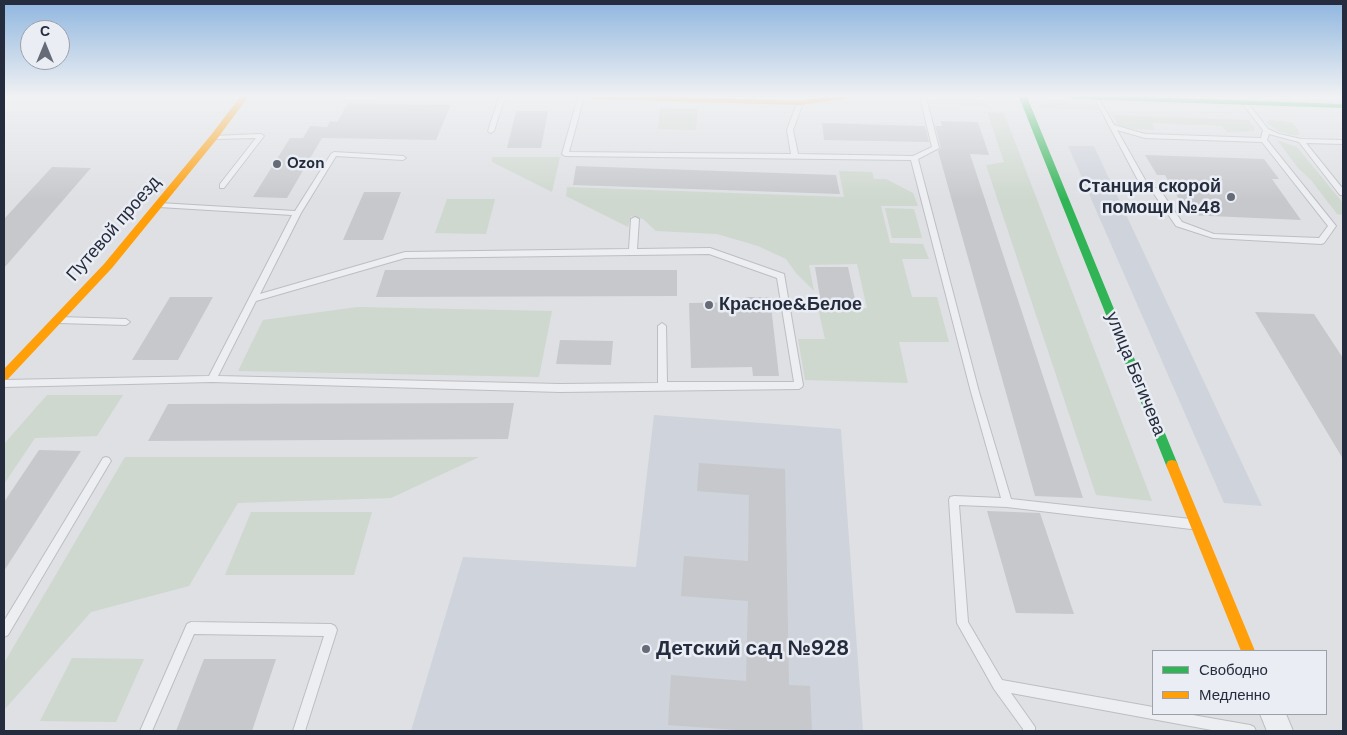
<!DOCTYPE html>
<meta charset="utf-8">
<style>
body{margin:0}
#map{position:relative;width:1347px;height:735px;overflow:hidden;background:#dee0e4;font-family:"DM Sans",sans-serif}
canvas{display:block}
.frame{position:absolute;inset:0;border:5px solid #252c3d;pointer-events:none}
.legend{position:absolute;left:1152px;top:650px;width:175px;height:65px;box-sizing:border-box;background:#eaeef4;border:1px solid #9ba0ab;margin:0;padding:6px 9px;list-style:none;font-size:15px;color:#252c3d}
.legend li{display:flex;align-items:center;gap:10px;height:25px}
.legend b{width:25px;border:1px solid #9ba0ab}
.north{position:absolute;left:20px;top:20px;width:50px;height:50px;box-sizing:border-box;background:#eaeef4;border:1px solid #9ba0ab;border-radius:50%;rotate:0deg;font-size:14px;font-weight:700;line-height:20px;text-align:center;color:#252c3d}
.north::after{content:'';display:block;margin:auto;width:18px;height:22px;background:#666b77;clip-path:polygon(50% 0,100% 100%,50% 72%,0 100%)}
</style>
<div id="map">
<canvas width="1347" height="735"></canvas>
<div class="frame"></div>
<ul class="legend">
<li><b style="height:6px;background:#30b455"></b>Свободно</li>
<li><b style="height:6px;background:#ff9f0a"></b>Медленно</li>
</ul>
<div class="north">С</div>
</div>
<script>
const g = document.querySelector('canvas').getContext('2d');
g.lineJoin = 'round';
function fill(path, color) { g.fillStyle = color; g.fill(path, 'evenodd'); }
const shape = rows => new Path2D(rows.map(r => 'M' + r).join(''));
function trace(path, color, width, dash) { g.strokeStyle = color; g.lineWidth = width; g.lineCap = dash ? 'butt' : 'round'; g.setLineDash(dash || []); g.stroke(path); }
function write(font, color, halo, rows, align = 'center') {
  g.font = font + ' "DM Sans",sans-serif'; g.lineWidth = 5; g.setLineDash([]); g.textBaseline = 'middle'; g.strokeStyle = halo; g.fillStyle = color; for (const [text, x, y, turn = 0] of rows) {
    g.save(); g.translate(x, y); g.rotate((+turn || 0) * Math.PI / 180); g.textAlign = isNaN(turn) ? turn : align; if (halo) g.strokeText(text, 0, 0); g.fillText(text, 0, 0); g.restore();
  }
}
const built = shape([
 [1068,146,1094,146,1262,506,1224,503],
 [654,415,841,429,863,731,411,731,463,557,636,567]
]);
const green = shape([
 [941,97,977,99,984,101,988,106,934,104,934,99],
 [1052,102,1095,104,1098,110,1039,108,1040,104],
 [660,108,698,109,696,130,658,129],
 [987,112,1004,113,1152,501,1096,495,986,165,1004,162],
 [1113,115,1248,120,1254,127,1254,131,1227,132,1222,126,1152,123,1155,130,1133,129,1118,125],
 [1269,120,1291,122,1298,129,1299,135,1290,135,1278,131,1266,122],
 [1277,140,1297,147,1343,203,1343,215,1337,214,1311,180,1298,168],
 [492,157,560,157,552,192,492,162],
 [839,171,872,172,874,179,886,179,913,193,918,206,881,206,890,243,923,244,929,259,902,259,912,297,937,297,949,342,899,342,908,383,805,380,798,339,825,339,818,308,867,308,857,264,809,265,814,291,796,273,786,259,758,246,717,234,656,231,643,219,631,216,628,227,566,196,567,187,844,197],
 [447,199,495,199,486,234,435,233],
 [885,208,914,209,922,238,892,238],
 [357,307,552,311,539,377,238,371,263,320],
 [47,395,123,395,97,436,35,438,4,484,4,444],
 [125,457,479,457,391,498,238,503,189,586,91,612,4,710,4,663],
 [251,512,372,512,354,575,225,575],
 [72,658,144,659,116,722,40,721]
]);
const building = shape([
 [348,103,451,105,436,140,322,138,287,198,253,197,290,138,303,138,310,126,327,127,330,121,337,122],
 [516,111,548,111,541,148,507,148],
 [940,121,978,122,989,155,970,154,1083,498,1035,496,938,151,941,148,935,126,942,126],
 [822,123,925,126,929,142,824,140],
 [1145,155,1264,159,1279,179,1272,179,1301,220,1188,215,1165,175,1157,175],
 [576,166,836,175,840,194,573,185],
 [52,167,91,168,4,268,4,219],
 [364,192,401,192,383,240,343,240],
 [815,267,848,267,856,304,821,304],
 [385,270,677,270,677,296,376,297],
 [170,297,213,297,178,360,132,360],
 [745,297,770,297,779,376,753,376,752,367,691,368,689,303,745,302],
 [1255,312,1314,314,1343,358,1343,459],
 [560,340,613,341,611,365,556,364],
 [514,403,508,439,148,441,168,404],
 [39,450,81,451,4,571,4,502],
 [699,463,785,469,789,685,810,686,812,731,749,731,668,725,671,675,746,681,748,601,681,596,684,556,748,561,749,495,697,491],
 [987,511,1040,513,1074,614,1016,613],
 [204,659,276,659,252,731,176,731]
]);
const lane = shape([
 [499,97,505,97,494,131,491,133,489,132,488,131,499,97],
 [578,97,584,97,569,152,791,154,787,130,797,103,800,101,803,103,793,130,798,154,913,156,932,147,920,97,926,97,939,148,918,159,979,392,1011,499,1191,519,1195,521,1196,524,1195,527,1191,529,1007,507,959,505,968,622,1002,680,1153,707,1153,714,1187,714,1250,725,1254,727,1256,731,1217,731,1011,693,1035,727,1035,731,1023,731,1023,729,994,689,957,623,949,500,950,497,954,496,1001,498,971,392,911,160,565,156,562,154,578,97],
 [1094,97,1098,97,1114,125,1145,134,1261,138,1263,130,1242,103,1245,101,1247,102,1268,129,1279,134,1301,139,1343,140,1343,144,1306,143,1343,189,1343,195,1340,195,1299,142,1269,134,1267,140,1336,226,1324,243,1321,244,1213,238,1176,226,1154,194,1141,186,1094,97],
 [1117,130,1145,138,1262,142,1328,226,1319,238,1214,234,1182,222,1160,190,1148,185,1117,130],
 [261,134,264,136,224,188,220,188,220,184,256,138,214,139,211,137,212,136,261,134],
 [334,152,403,156,406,158,403,160,336,156,301,213,260,294,405,252,629,249,631,219,635,217,639,219,637,249,710,248,784,274,803,385,802,387,799,389,560,392,212,382,4,387,4,380,209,376,292,215,159,207,155,205,159,203,295,211,331,154,334,152],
 [709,254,777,278,794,382,667,382,666,326,662,323,658,326,658,383,560,384,218,376,256,301,405,258,709,254],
 [59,317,126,319,130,322,126,325,59,323,55,320,59,317],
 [106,457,109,458,111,461,109,464,8,635,4,637,4,621,103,458,106,457],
 [191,622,331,624,335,626,337,630,305,731,293,731,324,636,194,634,152,731,140,731,187,624,191,622]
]);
const street = shape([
 [1260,714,1286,714,1293,731,1267,731,1260,714]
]);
const fast = shape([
 [1019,97,1027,97,1178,465,1176,469,1172,470,1168,469,1166,465,1019,97],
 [1068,97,1145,97,1343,104,1343,108,1072,99,1068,97]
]);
const slow = shape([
 [240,97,248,97,217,139,112,268,8,379,4,380,4,369,104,264,211,135,240,97],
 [589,97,676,97,800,101,827,97,849,97,845,99,800,105,593,99,589,97],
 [1172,460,1176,461,1178,465,1255,651,1241,651,1166,465,1168,461,1172,460]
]);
const markers = [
 [277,164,5,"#666b77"],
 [1231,197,5,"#666b77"],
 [709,305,5,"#666b77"],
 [646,649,5,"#666b77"]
];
const farPoinames = [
 ["Ozon",287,164]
];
const poiNames = [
 ["Станция скорой",1221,187],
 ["помощи №48",1221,208],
 ["Красное&Белое",719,305,"left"]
];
const streetNames = [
 ["Путевой проезд",114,229,-49],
 ["улица Бегичева",1135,374,68]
];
const nearPoinames = [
 ["Детский сад №928",656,649]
];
fill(built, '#cfd3db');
fill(green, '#ced8ce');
fill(building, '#c6c8cc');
trace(lane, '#bcbec2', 2);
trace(street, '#bcbec2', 2);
fill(lane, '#edeef1');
fill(street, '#edeef1');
fill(fast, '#30b455');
fill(slow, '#ff9f0a');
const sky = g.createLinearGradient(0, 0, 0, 200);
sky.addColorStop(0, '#8fb6df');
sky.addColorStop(0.48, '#f0f1f3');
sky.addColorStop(1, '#f0f1f300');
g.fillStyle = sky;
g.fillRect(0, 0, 1347, 200);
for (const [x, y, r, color] of markers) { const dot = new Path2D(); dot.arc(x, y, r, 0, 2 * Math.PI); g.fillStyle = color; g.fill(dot); trace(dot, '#eaeef4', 2); }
write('bold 15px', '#252c3d', '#eaeef4', farPoinames, 'left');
write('bold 18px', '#252c3d', '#eaeef4', poiNames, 'right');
write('18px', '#252c3d', '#eaeef4', streetNames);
write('bold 21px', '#252c3d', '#eaeef4', nearPoinames, 'left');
</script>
